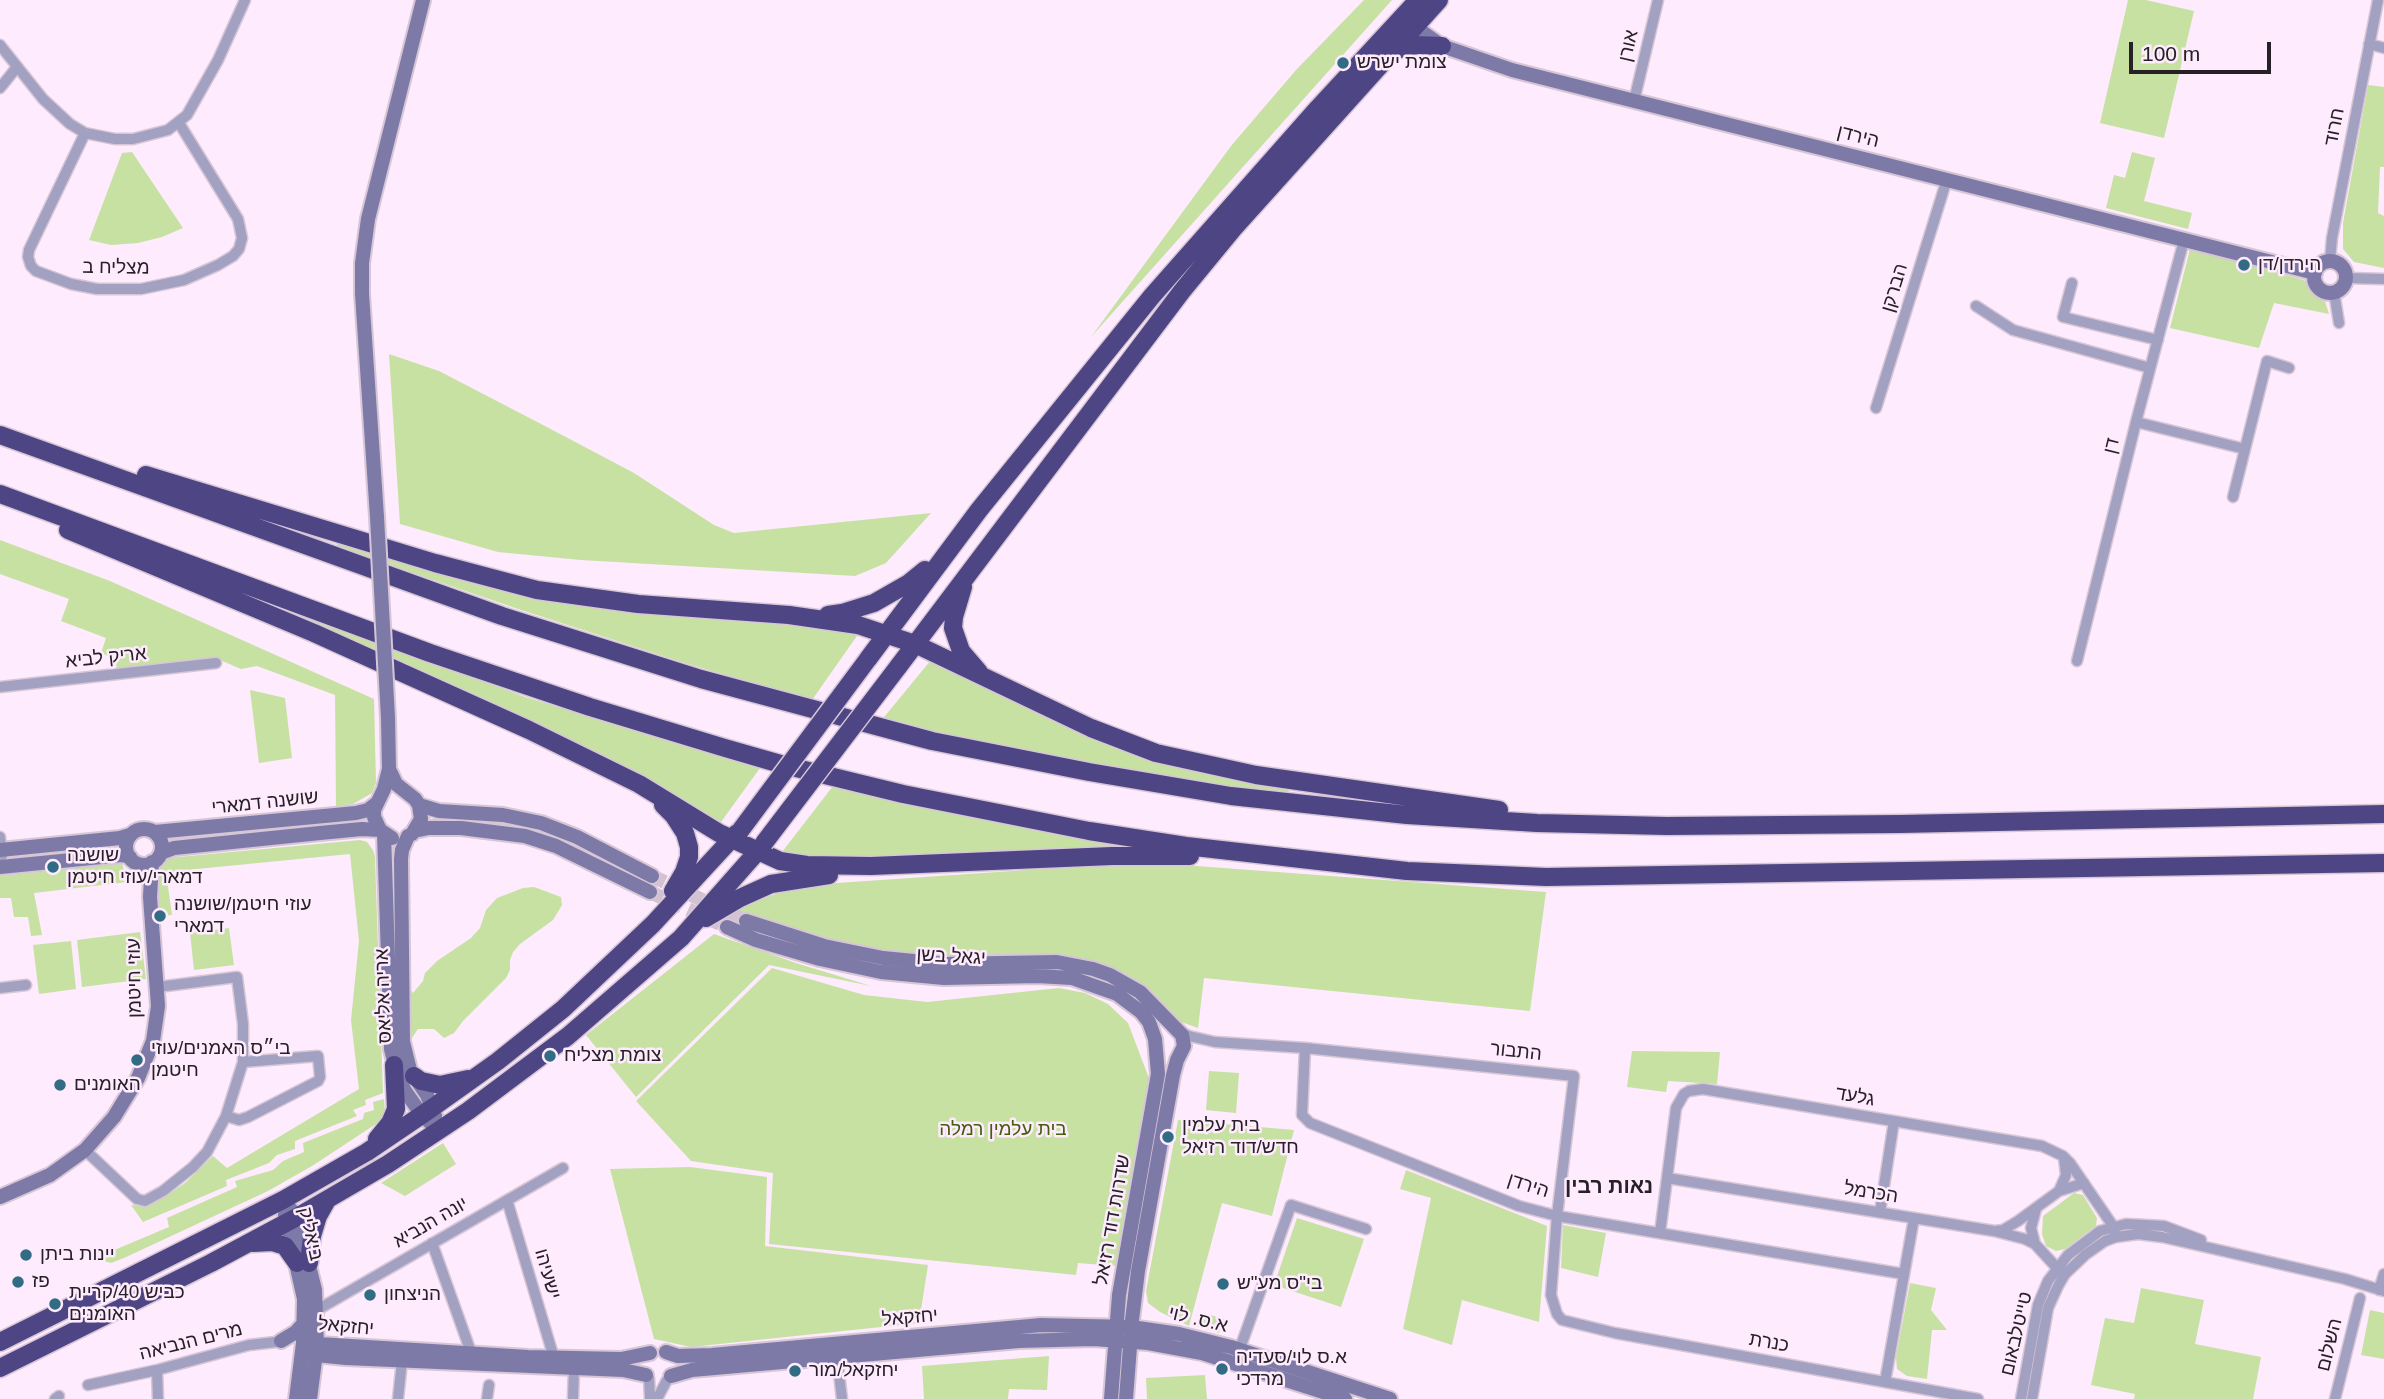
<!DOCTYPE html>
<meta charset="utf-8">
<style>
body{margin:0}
#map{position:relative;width:2384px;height:1399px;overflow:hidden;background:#feebfd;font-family:Arial,sans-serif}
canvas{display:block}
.scale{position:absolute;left:2129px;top:42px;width:142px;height:32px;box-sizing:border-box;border:4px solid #272027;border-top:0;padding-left:9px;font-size:21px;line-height:24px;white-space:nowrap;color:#272027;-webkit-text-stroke:5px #feebfd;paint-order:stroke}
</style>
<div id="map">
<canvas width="2384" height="1399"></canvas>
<div class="scale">100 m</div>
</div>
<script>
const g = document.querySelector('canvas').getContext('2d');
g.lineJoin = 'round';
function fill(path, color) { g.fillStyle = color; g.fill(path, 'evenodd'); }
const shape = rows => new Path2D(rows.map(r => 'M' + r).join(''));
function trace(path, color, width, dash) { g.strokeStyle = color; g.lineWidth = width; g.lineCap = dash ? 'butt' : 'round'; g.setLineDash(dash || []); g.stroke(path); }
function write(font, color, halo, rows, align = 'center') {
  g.font = font + ' Arial,Heebo,sans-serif'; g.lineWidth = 5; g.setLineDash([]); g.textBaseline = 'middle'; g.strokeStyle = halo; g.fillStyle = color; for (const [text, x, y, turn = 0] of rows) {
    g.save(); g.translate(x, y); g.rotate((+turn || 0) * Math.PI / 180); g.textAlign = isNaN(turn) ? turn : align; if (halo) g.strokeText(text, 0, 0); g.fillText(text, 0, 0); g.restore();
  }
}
const green = shape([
 [1364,0,1392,0,1091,337,1231,146,1296,70],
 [2128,0,2146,0,2194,11,2164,138,2100,123],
 [2368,85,2384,87,2384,167,2380,167,2378,213,2384,216,2384,268,2354,262,2343,249,2343,223],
 [132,152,183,228,162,237,138,243,111,245,89,240,122,153],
 [2132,152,2155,158,2144,201,2192,213,2188,229,2106,208,2114,175,2125,178],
 [2190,249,2304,280,2324,298,2329,314,2274,303,2259,348,2170,328],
 [389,354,439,371,543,425,634,473,714,525,734,533,931,513,886,563,855,576,581,560,498,552,400,524],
 [0,540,110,581,374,699,376,783,372,793,353,804,336,806,335,695,257,666,241,669,220,660,117,668,115,659,101,653,106,638,61,621,69,599,0,574],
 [340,542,441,571,859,633,812,700,685,663,515,608,335,546],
 [263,597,525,697,760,768,721,822,561,736,474,694,257,604],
 [931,660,1121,749,1290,786,1287,797,1146,774,880,722],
 [250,690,285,698,292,758,259,763],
 [833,786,1118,840,1123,850,821,859,782,852],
 [360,840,367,842,373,850,375,857,383,1093,365,1100,366,1105,353,1110,357,1116,295,1141,295,1149,277,1155,269,1163,226,1180,227,1186,143,1222,131,1205,147,1206,158,1201,185,1183,213,1156,227,1168,359,1089,351,1020,359,941,350,854,166,872,172,915,159,916,155,876,157,859],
 [122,863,127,882,34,893,42,935,31,936,28,917,14,917,11,898,0,898,0,876],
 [1129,863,1183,865,1546,892,1530,1011,1204,978,1198,1028,1170,1018,1100,966,945,959,848,947,734,909,778,893,808,885],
 [534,887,561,897,562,905,553,920,520,944,513,952,510,960,510,970,506,978,463,1021,454,1033,444,1038,434,1029,418,1029,412,1038,409,988,413,993,423,981,425,973,437,961,471,938,480,928,486,910,497,898,523,888],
 [229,928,234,965,194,970,190,933],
 [140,932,146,979,82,987,77,940],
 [714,934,796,963,871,986,769,965,636,1097,586,1035],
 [71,941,76,989,39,994,33,945],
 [772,968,864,995,927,1002,1059,988,1085,993,1108,1004,1128,1023,1150,1081,1117,1266,1078,1263,1076,1275,769,1244,773,1173,691,1161,636,1101],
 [1632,1051,1720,1052,1717,1084,1668,1081,1666,1092,1627,1087],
 [1209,1071,1239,1073,1236,1113,1206,1110],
 [384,1099,385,1113,379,1122,312,1166,268,1191,124,1258,111,1263,104,1261,100,1256,169,1227,167,1218,237,1187,235,1181,273,1170,283,1161,304,1152,303,1143,363,1119,364,1113,374,1110,373,1102],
 [1178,1120,1294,1130,1272,1216,1222,1203,1189,1326,1160,1312,1148,1303,1146,1291],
 [443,1143,456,1164,405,1196,381,1183],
 [690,1167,767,1177,765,1246,928,1265,919,1323,691,1347,654,1339,610,1169],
 [1406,1170,1547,1226,1539,1322,1462,1300,1452,1345,1403,1329,1431,1198,1400,1189],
 [2074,1193,2083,1195,2097,1218,2096,1226,2065,1249,2056,1251,2046,1246,2042,1234,2043,1216],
 [1297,1218,1364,1239,1341,1307,1274,1285],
 [1563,1225,1606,1233,1598,1277,1561,1268],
 [1910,1283,1936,1288,1931,1310,1947,1330,1932,1330,1927,1379,1907,1376,1897,1369,1896,1357],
 [2141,1288,2204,1300,2195,1344,2261,1357,2253,1399,2134,1399,2135,1394,2091,1385,2105,1318,2134,1323],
 [2370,1310,2384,1313,2384,1359,2361,1355],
 [1200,1312,1224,1319,1219,1333,1196,1326],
 [1049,1356,1047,1390,1009,1389,1008,1399,924,1399,922,1366],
 [1205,1375,1207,1399,1147,1399,1146,1378]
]);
const secondaryTunnel = shape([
 [652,876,746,921],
 [650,892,727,927]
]);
const street = shape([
 [2369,44,2384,48],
 [0,45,43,99,70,124,85,133,115,139,133,139,168,130,187,115,218,60,245,0],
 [0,88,17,67],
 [1634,101,1658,0],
 [85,133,29,250,28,257,31,266,36,271,71,284,97,289,141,289,184,280,218,265,233,256,239,249,242,238,238,219,179,123],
 [2330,261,2332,238,2378,0],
 [2346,278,2384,279],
 [2072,283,2063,317,2158,340],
 [2334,292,2339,323],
 [1976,306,2013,330,2150,368],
 [1876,408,1947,179],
 [2136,422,2245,449],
 [2233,497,2267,361,2289,368],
 [2077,661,2136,422,2184,240],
 [0,687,216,663],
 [0,837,2,856],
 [0,988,26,985],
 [1180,1032,1189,1036,1215,1042,1305,1048,1574,1076,1557,1216,1551,1295,1557,1314,1562,1320,1615,1333,1978,1399],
 [1305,1048,1302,1115,1310,1123,1519,1206,1557,1216,1904,1274],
 [226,1116,239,1120,248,1117,318,1081,320,1077,318,1056,243,1062],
 [85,1150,137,1199,145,1201,163,1191,193,1167,207,1152,226,1116,243,1062,243,1024,237,977,158,987],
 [1667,1178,1994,1231,2025,1239,2035,1244,2057,1268],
 [2059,1191,2066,1175,2064,1158],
 [507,1200,554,1358],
 [1880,1212,1894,1121],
 [1995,1231,2003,1230,2018,1221,2059,1191,2084,1183],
 [1660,1233,1676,1108,1684,1094,1689,1091,1703,1089,2042,1146,2063,1156,2070,1163,2113,1226,2116,1237],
 [432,1243,472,1355],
 [2035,1244,2031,1228,2036,1209],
 [2379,1290,2384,1274],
 [317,1310,563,1168],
 [1238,1354,1291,1205,1366,1229],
 [837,1357,842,1399],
 [157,1370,158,1399],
 [649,1378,650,1399],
 [1885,1382,1914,1218],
 [88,1385,157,1370,249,1345,285,1341],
 [55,1399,59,1396],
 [398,1399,402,1361],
 [487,1399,489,1385],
 [573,1399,574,1368],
 [657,1399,667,1380],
 [2021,1399,2038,1305,2048,1281,2068,1255,2100,1231,2126,1224,2164,1226,2201,1240],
 [2032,1399,2048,1308,2058,1286,2065,1274,2085,1255,2105,1241,2116,1237,2138,1234,2162,1237,2345,1279,2384,1291],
 [2335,1399,2360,1298]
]);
const secondary = shape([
 [1408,22,1442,46,1512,70,2315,273],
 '2314 277a16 16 0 1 1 32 0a16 16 0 1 1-32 0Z',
 [377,517,362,294,362,263,368,219,423,0],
 [388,718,389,769,384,789,374,810,374,817,380,830,392,838],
 [389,769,396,784,415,799,419,805,421,819,412,834],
 [419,805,439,811,503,815,541,823,577,837,652,876],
 '126 847a18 18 0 1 1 36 0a18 18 0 1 1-36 0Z',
 [414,831,429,828,461,828,525,836,556,846,650,892],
 [155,832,356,813,368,810,377,803],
 [384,834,391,1049,398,1077,405,1091,422,1115,439,1131],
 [408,836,402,850,401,859,403,1042,410,1070,427,1095,435,1116],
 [0,850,120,838,130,835],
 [161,853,174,848,320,833,362,829,380,830],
 [0,867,122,855,130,857],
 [746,921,824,946,883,958,945,964,1057,962,1093,969,1110,975,1140,992,1182,1035,1184,1046,1177,1060,1173,1075,1138,1271,1132,1320,1126,1399],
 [727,927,756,940,820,959,881,972,944,978,1037,976,1072,978,1117,994,1141,1012,1149,1022,1155,1039,1158,1074,1119,1295,1111,1399],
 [0,1197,50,1175,85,1150,114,1117,138,1078,153,1041,158,1006,150,897,152,862],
 [283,1200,297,1217,315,1290,317,1345,310,1399],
 [285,1215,304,1299,303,1343,296,1399],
 [281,1341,296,1332,304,1323],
 [303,1343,306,1348,316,1355,346,1358,623,1370,646,1375],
 [303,1343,528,1357,621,1359,650,1353],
 [666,1352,678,1356,712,1355,1041,1325,1131,1327,1179,1334,1231,1347,1390,1399],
 [671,1376,692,1370,1019,1341,1093,1339,1148,1343,1202,1353,1345,1399]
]);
const highway = shape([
 [1391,51,1416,45,1442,46],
 [0,435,502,616,701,679,932,741,1089,772,1231,796,1407,815,1537,823,1667,826,1900,824,2384,814],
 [146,475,435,563,537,590,638,604,789,615,858,625,915,644,1091,728,1156,753,1256,775,1499,810],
 [0,494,430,653,590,707,725,748,784,765,903,794,1089,831,1186,846,1407,871,1546,877,2384,863],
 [68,530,314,633,529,730,639,784,719,833,780,861,807,865,871,866,1112,856,1190,856],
 [963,587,954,617,953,628,961,651,979,672],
 [828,615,842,613,874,603,909,583,925,570],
 [868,659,979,510,1152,296,1318,108,1418,0],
 [898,667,1182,291,1233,229,1439,0],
 [663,805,674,816,685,833,689,847,689,857,684,872,673,891],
 [706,918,740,898,771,884,829,875],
 [414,1076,421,1081,440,1085,468,1079],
 [377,1139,390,1123,396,1109,394,1065],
 [253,1243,272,1242,285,1246,297,1263],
 [309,1263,312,1236,318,1216,327,1200],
 [0,1342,283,1200,367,1152,432,1108,498,1061,563,1009,653,924,737,833],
 [0,1368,211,1263,297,1217,388,1164,468,1111,568,1036,681,938,764,844]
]);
const secondaryBridge = shape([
 [377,517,388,718]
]);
const highwayBridge = shape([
 [740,831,868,659],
 [764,843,898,667]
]);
const markers = [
 [1343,63,7,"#316c84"],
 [2244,265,7,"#316c84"],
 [53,867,7,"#316c84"],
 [160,916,7,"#316c84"],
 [550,1056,7,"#316c84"],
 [137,1060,7,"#316c84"],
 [60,1085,7,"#316c84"],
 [1168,1137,7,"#316c84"],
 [26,1255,7,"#316c84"],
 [18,1282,7,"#316c84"],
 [1223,1284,7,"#316c84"],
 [370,1295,7,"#316c84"],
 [55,1304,7,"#316c84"],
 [1222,1369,7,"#316c84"],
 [795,1371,7,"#316c84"]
];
const streetNames = [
 ["אורן",1629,46,-77],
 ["חרוד",2335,127,-79],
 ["הירדן",1858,137,14],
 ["מצליח ב",116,268,1],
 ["הברקן",1895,288,-73],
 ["דן",2112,446,-76],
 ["אריק לביא",106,658,-6],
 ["שושנה דמארי",265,803,-6],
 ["יגאל בשן",951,957,3],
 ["עוזי חיטמן",135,978,-91],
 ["אריה אליאס",384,996,-92],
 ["התבור",1516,1052,6],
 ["גלעד",1855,1097,10],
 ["הירדן",1528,1186,18],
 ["הכרמל",1871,1193,9],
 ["שדרות דוד רזיאל",1113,1220,-80],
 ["יונה הנביא",431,1223,-30],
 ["ביאליק",310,1234,77],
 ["ישעיהו",547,1274,74],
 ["יחזקאל",910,1318,-5],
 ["א.ס. לוי",1198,1320,13],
 ["יחזקאל",346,1327,5],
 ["טייטלבאום",2017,1334,-77],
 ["מרים הנביאה",191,1342,-14],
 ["כנרת",1769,1343,10],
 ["השלום",2330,1345,-76]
];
const poiNames = [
 ["צומת ישרש",1357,63],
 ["הירדן/דן",2258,265],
 ["שושנה",67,856],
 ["דמארי/עוזי חיטמן",67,878],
 ["עוזי חיטמן/שושנה",174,905],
 ["דמארי",174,927],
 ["בי״ס האמנים/עוזי",151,1049],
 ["חיטמן",151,1071],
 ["צומת מצליח",564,1056],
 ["האומנים",74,1085],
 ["בית עלמין",1182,1126],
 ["חדש/דוד רזיאל",1182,1148],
 ["יינות ביתן",40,1255],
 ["פז",32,1282],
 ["בי\"ס מע\"ש",1237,1284],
 ["כביש 40/קריית",69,1293],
 ["האומנים",69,1315],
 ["הניצחון",384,1295],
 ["א.ס לוי/סעדיה",1236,1358],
 ["מרדכי",1236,1380],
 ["יחזקאל/מור",809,1371]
];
const parkNames = [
 ["בית עלמין רמלה",1003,1130]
];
const neighbourhoodNames = [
 ["נאות רבין",1609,1187]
];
fill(green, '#c7e1a3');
trace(secondaryTunnel, '#d3c2d2', 14, [14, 7]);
trace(street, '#d7c6d6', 13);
trace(secondary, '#d7c6d6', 18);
trace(highway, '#d7c6d6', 21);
trace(street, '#a3a1c2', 10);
trace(secondary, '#7e7aa8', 14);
trace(highway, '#4e4585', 18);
trace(secondaryBridge, '#d7c6d6', 18, []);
trace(highwayBridge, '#d7c6d6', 21, []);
trace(secondaryBridge, '#7e7aa8', 14);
trace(highwayBridge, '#4e4585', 18);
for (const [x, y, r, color] of markers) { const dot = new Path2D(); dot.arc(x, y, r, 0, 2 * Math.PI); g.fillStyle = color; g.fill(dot); trace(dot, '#feebfd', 2.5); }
write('19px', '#272027', '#feebfd', streetNames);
write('19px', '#272027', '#feebfd', poiNames, 'left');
write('19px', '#435d0c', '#feebfd', parkNames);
write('bold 21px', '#272027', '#feebfd', neighbourhoodNames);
</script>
